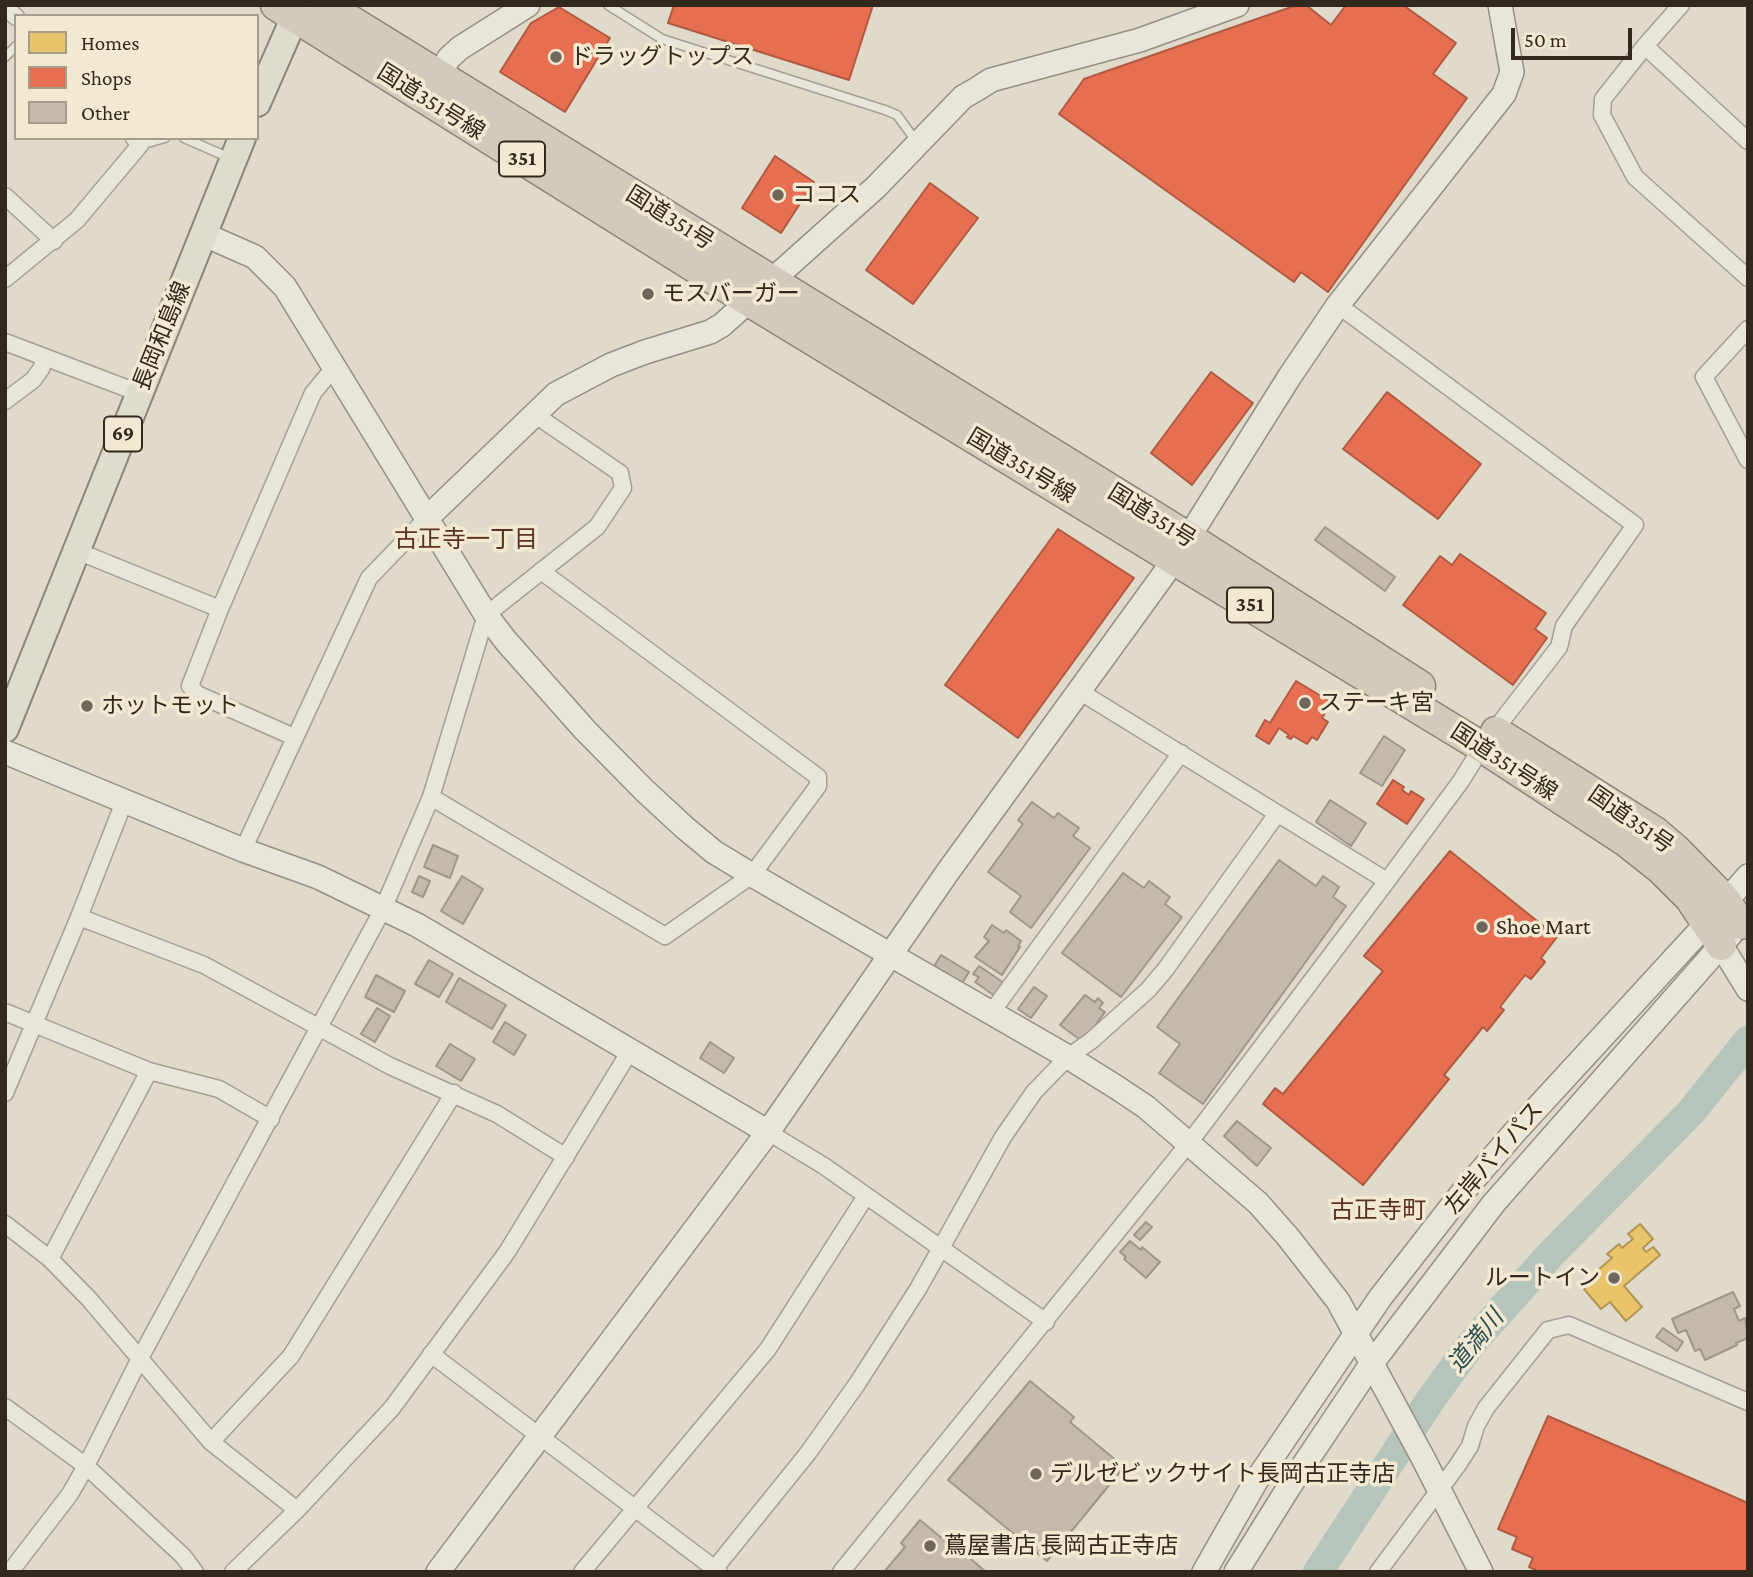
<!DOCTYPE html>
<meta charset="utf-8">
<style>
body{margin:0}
#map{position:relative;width:1753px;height:1577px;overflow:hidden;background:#e0daca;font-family:"Crimson Pro",serif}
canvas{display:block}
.frame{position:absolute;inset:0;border:7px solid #32291e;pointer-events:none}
.legend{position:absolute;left:14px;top:14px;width:245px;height:126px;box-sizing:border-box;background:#f1e9d1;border:2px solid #a59c89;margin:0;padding:9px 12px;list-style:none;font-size:21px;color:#32291e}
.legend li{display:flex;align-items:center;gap:14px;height:35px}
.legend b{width:35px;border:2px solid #a59c89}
.scale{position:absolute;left:1511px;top:28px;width:121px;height:32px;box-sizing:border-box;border:4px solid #32291e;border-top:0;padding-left:9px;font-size:21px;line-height:24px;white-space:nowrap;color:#32291e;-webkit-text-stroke:5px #f1e9d1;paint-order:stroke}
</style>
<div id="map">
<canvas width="1753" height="1577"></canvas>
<div class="frame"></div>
<ul class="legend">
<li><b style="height:19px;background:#e9c46a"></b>Homes</li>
<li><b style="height:19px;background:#e76f51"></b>Shops</li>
<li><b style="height:19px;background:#c3baac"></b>Other</li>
</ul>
<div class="scale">50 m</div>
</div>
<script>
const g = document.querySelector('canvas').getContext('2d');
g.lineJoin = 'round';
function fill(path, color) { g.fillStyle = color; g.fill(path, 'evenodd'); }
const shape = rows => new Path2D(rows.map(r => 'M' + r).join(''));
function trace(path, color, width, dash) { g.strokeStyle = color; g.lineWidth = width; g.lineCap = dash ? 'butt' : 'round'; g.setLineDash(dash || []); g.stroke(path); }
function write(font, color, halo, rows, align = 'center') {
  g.font = font + ' "Crimson Pro","Noto Sans JP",serif'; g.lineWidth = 7; g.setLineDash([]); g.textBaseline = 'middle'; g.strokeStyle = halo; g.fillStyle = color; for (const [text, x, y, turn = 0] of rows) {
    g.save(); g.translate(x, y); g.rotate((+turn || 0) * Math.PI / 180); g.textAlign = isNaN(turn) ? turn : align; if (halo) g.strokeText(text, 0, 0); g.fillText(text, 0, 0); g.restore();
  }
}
const homes = shape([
 [1640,1224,1653,1239,1643,1248,1646,1252,1653,1247,1660,1255,1624,1286,1642,1307,1626,1321,1610,1302,1601,1309,1584,1289,1586,1287,1583,1283,1612,1258,1607,1254,1619,1244,1622,1248,1633,1239,1628,1234,1640,1224]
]);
const shops = shape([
 [674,5,873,5,849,80,668,23,674,5],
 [1297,5,1306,5,1331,25,1346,5,1403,5,1456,43,1433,74,1467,98,1328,292,1301,272,1294,282,1059,114,1084,79,1297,5],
 [559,7,610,38,565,112,500,72,531,23,559,7],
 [775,156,814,182,781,233,742,208,775,156],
 [930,183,978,218,913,304,866,270,930,183],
 [1211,372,1253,403,1192,485,1151,453,1211,372],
 [1387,392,1481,464,1438,519,1343,449,1387,392],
 [1058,529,1134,578,1018,738,945,685,1058,529],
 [1460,554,1546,613,1535,629,1547,638,1513,685,1403,605,1440,556,1452,565,1460,554],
 [1296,681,1331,702,1322,718,1328,722,1317,740,1312,737,1307,744,1293,736,1291,739,1287,737,1289,735,1279,728,1269,744,1256,736,1265,720,1270,723,1296,681],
 [1393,780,1404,787,1402,790,1409,795,1411,791,1424,799,1407,824,1377,804,1393,780],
 [1450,851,1557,937,1541,958,1545,962,1531,979,1525,975,1500,1007,1504,1010,1487,1031,1483,1027,1444,1075,1449,1079,1363,1185,1263,1104,1275,1088,1283,1094,1383,971,1364,956,1450,851],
 [1548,1416,1748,1503,1748,1572,1540,1572,1529,1567,1533,1558,1512,1549,1517,1537,1498,1529,1548,1416]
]);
const river = shape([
 [1318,1572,1431,1399,1472,1343,1551,1254,1691,1112,1748,1041]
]);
const building = shape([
 [1325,527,1395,577,1385,591,1315,540,1325,527],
 [1384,736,1405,750,1382,786,1360,773,1384,736],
 [1330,800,1366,823,1351,846,1316,822,1330,800],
 [1032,802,1054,818,1058,813,1079,828,1073,836,1090,848,1031,928,1010,912,1021,896,988,872,1023,824,1018,820,1032,802],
 [433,845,458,856,450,878,424,867,433,845],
 [1279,860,1316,886,1323,876,1339,887,1333,897,1346,906,1203,1104,1159,1073,1180,1044,1157,1027,1279,860],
 [1123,873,1144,888,1149,881,1170,897,1165,904,1182,917,1121,997,1062,953,1123,873],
 [419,876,430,881,423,897,412,892,419,876],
 [462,876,483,889,463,924,441,911,462,876],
 [992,925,1004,933,1006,930,1021,941,1018,946,1020,947,1002,975,975,957,989,941,984,937,992,925],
 [941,955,969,972,961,985,933,968,941,955],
 [429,960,453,974,439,997,415,984,429,960],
 [979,966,1004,983,995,996,975,982,979,977,973,974,979,966],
 [376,975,405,991,394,1012,365,997,376,975],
 [459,978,506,1005,492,1029,446,1002,459,978],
 [1034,987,1047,996,1031,1018,1018,1009,1034,987],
 [1085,995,1095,1002,1098,998,1103,1003,1099,1008,1105,1012,1083,1042,1060,1025,1085,995],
 [377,1008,390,1016,375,1042,361,1034,377,1008],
 [505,1022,526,1035,514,1055,493,1042,505,1022],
 [710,1042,734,1058,724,1073,700,1058,710,1042],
 [450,1044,475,1059,461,1081,436,1066,450,1044],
 [1237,1121,1271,1148,1257,1166,1224,1136,1237,1121],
 [1146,1222,1152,1227,1140,1240,1134,1235,1146,1222],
 [1130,1241,1141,1250,1142,1247,1160,1262,1146,1278,1124,1259,1126,1257,1120,1252,1130,1241],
 [1733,1292,1740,1306,1734,1309,1739,1321,1745,1318,1748,1338,1736,1343,1737,1345,1705,1360,1700,1349,1695,1351,1686,1330,1678,1333,1672,1319,1733,1292],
 [1663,1328,1683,1342,1677,1351,1656,1337,1663,1328],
 [1030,1381,1074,1417,1070,1422,1124,1467,1047,1561,948,1480,1030,1381],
 [920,1520,950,1545,952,1543,986,1572,884,1572,905,1547,901,1543,920,1520]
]);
const lane = shape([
 [608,5,662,39,885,110,897,115,916,141],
 [5,57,16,46],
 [184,138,230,158],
 [140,145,165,138]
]);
const street = shape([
 [1681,5,1645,46,1603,99,1602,115,1635,177,1748,278],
 [5,7,16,17],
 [1645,46,1748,141],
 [5,196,54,241],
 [5,279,77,220,140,145,134,138],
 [1338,305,1635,525,1564,626,1559,647,1494,731],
 [1748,329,1704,377,1748,460],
 [5,342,139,393],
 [5,401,33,380,41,369,45,358],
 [77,551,220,609],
 [1079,691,1387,881],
 [294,737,197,694,190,686,220,609,313,393,333,369],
 [431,797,665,936,752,875,818,786,818,777,541,571],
 [243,850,369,578,426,519],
 [79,917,204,965,390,1066,497,1114,566,1157],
 [5,1012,149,1071,219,1089,271,1119],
 [991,1013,1181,753],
 [5,1093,79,917,124,802],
 [768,1132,824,1166,1046,1322],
 [5,1224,50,1259,89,1299,211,1442,297,1510],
 [50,1259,149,1071],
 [431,1354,719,1572],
 [5,1407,86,1466,183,1556,195,1572],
 [211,1442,291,1356,454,1093],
 [10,1572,70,1494,86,1466,139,1360,383,909,431,797,486,615,597,527,623,488,620,473,534,414],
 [233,1572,297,1510,392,1408,507,1252,630,1051],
 [582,1572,768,1349,866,1196],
 [712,1572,808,1453,857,1384,918,1289,1003,1137,1034,1092,1068,1057,1091,1041,1148,990,1165,970,1277,814],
 [841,1572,1189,1143,1387,881,1461,781,1482,747],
 [1378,1572,1457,1466,1470,1446,1476,1426,1486,1408,1548,1330,1569,1325,1748,1402]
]);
const secondary = shape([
 [439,75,449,58,460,48,528,5],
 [203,234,255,257,285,287,486,615,506,641,585,730,644,790,684,827,714,852,752,875,1068,1057,1116,1087,1146,1107,1258,1203,1288,1237,1338,1301,1423,1458,1481,1572],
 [426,519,556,394,611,365,645,352,710,332,722,325,876,187,963,97,977,89,991,80,1140,40,1237,5],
 [5,752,243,850,318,877,417,925,768,1132],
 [1721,945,1748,989],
 [438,1572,768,1132,947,873,1175,559,1290,376,1338,305,1504,94,1512,72,1500,5],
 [1204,1572,1256,1481,1380,1298,1462,1193,1514,1133,1707,923,1748,876],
 [1236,1572,1289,1487,1372,1363,1494,1203,1731,934]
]);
const primary = shape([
 [257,103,300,5],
 [5,729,242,138]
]);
const highway = shape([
 [276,5,749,301,1482,747,1627,842,1661,869,1690,898,1721,945],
 [325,5,1189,538,1420,686],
 [1496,732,1655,832,1676,850,1725,900,1740,924]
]);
const markers = [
 [556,57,7,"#6f675a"],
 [778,195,7,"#6f675a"],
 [648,294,7,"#6f675a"],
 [1305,703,7,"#6f675a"],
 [87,706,7,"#6f675a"],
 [1482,927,7,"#6f675a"],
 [1614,1278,7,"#6f675a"],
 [1036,1474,7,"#6f675a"],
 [930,1546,7,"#6f675a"]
];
const shields = [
 [522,159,46],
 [123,434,38],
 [1250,605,46]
];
const shieldNames = [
 ["351",522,159],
 ["69",123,434],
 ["351",1250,605]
];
const poiNames = [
 ["ドラッグトップス",570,57],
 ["ココス",792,195],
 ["モスバーガー",662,294],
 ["ステーキ宮",1319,703],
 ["ホットモット",101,706],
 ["Shoe Mart",1496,927],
 ["ルートイン",1600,1278,"right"],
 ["デルゼビックサイト長岡古正寺店",1050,1474],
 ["蔦屋書店 長岡古正寺店",944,1546]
];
const streetNames = [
 ["国道351号線",431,102,32],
 ["国道351号",670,218,32],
 ["長岡和島線",162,336,-68],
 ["国道351号線",1021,466,31],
 ["国道351号",1152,516,32],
 ["国道351号線",1504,762,33],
 ["国道351号",1631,820,35],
 ["左岸バイパス",1494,1158,-50]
];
const neighbourhoodNames = [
 ["古正寺一丁目",466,540],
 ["古正寺町",1378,1211]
];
const waterNames = [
 ["道満川",1476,1341,-51]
];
fill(homes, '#e9c46a');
trace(homes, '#b29653', 2);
fill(shops, '#e76f51');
trace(shops, '#b15a42', 2);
trace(river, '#b6c5bc', 30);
fill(building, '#c3baac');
trace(building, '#9f978b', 2);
trace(lane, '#a59f94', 11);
trace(street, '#a59f94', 19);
trace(secondary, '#958f84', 26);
trace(primary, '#8a857a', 30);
trace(highway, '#8a857a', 33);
trace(lane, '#e8e5db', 8);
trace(street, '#e8e5db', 16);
trace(secondary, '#e8e5db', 23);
trace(primary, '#dfdbcd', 26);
trace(highway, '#d2cbbc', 30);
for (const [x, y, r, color] of markers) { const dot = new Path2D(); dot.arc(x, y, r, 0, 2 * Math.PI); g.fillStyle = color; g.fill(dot); trace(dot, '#f1e9d1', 2.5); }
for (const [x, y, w] of shields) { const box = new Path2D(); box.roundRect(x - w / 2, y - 17.5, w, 35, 5); g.fillStyle = '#f1e9d1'; g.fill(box); trace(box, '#32291e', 2); }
write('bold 21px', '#32291e', null, shieldNames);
write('23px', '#32291e', '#f1e9d1', poiNames, 'left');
write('23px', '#32291e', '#f1e9d1', streetNames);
write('24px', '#5a3122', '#f1e9d1', neighbourhoodNames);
write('italic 24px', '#2f5050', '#f1e9d1', waterNames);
</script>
